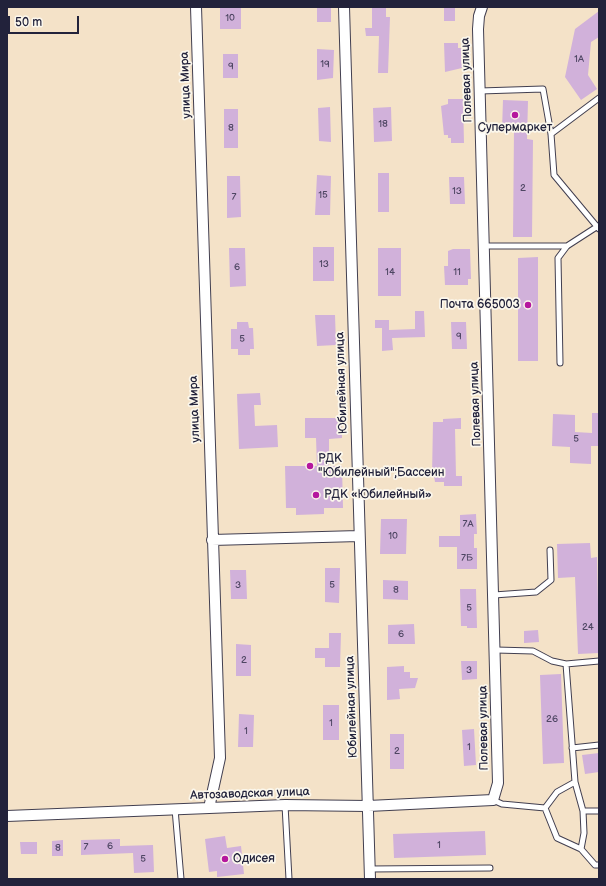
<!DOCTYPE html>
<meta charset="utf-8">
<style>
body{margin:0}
#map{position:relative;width:606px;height:886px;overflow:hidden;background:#f4e2c8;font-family:"Balsamiq Sans",sans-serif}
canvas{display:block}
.frame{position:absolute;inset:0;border:8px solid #22223b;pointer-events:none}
.scale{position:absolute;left:8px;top:16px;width:71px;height:18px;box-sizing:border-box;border:2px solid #22223b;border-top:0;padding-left:5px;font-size:12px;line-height:14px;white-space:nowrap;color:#22223b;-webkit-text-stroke:3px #fbf7ec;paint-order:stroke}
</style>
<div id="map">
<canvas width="606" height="886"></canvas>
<div class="frame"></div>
<div class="scale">50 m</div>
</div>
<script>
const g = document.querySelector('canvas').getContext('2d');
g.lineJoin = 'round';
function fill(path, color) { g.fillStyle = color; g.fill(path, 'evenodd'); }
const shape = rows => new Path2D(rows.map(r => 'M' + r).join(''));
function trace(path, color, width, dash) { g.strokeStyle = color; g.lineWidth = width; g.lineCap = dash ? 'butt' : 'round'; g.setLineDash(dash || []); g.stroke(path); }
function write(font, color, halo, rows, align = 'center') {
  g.font = font + ' "Balsamiq Sans",sans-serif'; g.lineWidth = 3.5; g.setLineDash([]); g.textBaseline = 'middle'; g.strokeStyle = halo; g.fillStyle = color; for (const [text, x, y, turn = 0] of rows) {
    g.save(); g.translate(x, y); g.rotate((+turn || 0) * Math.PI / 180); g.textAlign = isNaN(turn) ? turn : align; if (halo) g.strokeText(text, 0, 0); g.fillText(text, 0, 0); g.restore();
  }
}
const building = shape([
 [220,7,241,7,241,29,220,29],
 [317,7,331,7,331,22,317,22],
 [372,7,386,7,386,17,390,17,388,73,378,73,379,36,366,36,365,28,372,28],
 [444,7,455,7,455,21,444,21],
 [599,11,599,37,591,42,588,75,597,89,581,100,565,77,575,29],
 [444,43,458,43,458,48,461,48,462,68,445,72],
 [317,49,334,50,333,78,317,80],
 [223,54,238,54,238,78,223,78],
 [448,99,463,99,464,143,451,143,451,138,448,138,448,135,444,135,441,106,448,104],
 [503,100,528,101,527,139,533,140,532,237,513,237,514,130,502,130],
 [330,107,331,142,319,141,318,108],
 [391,107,392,141,374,142,373,108],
 [224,109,238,109,238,148,224,148],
 [378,173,389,173,389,212,378,212],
 [317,175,331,176,330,215,315,215],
 [227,176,240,176,241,217,227,218],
 [449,177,464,177,465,204,450,204],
 [313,247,334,247,334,281,313,281],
 [229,248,245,248,246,286,230,287],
 [378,248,401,248,401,296,378,296],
 [453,249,470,249,471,279,468,279,468,285,445,285,444,266,448,266,448,251],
 [538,257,538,361,518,361,518,258],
 [415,311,424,311,425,337,392,338,393,350,382,351,382,328,375,328,375,320,389,320,389,330,415,329],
 [315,315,335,315,336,345,317,346],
 [237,322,248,322,249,328,253,328,254,349,250,349,250,355,238,355,238,349,231,349,231,329,237,329],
 [451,322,466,322,467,349,452,349],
 [260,393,261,405,254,405,255,426,277,425,278,447,239,449,237,394],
 [592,413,599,413,599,446,591,446,591,464,570,463,570,447,552,446,553,414,575,415,575,432,592,433],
 [305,418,341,418,342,438,329,439,329,466,342,466,343,508,324,508,324,514,296,515,296,508,286,508,285,466,317,466,316,438,305,438],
 [461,418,461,429,455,429,456,476,462,476,462,486,444,486,444,482,435,482,434,476,432,476,433,422,443,422,443,419],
 [476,514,477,534,474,534,474,548,477,548,477,569,457,569,457,547,439,547,439,536,460,536,460,515],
 [381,519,407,519,406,554,380,554],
 [590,543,591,558,597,557,599,653,578,654,575,577,558,578,557,544],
 [325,568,340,568,339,603,325,602],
 [230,570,246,570,247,599,231,599],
 [383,580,408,581,408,600,383,599],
 [460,589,476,589,477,628,467,628,467,626,461,626],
 [414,624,415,644,388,644,388,625],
 [538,630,539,642,524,643,524,631],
 [329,633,341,633,340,667,325,667,325,658,315,658,315,648,329,648],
 [236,644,251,645,251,676,236,676],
 [461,661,477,661,477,679,462,680],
 [404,666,404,672,410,672,410,678,418,678,415,688,399,689,400,699,387,700,387,667],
 [561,674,564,763,543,764,540,675],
 [323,705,339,705,339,740,323,740],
 [239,714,254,715,253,747,238,747],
 [474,729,476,765,464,766,462,730],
 [390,734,404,734,404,769,390,769],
 [599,753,599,772,585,774,582,755],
 [485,831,486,855,394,858,393,834],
 [225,836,227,848,241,846,244,874,217,877,217,871,209,872,205,839],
 [120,839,120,846,153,845,154,872,134,873,133,853,81,855,81,840],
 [63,840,63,856,52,856,52,841],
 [20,842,37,842,37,854,21,854]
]);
const lane = shape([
 [480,91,543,89,551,134,554,175,599,229],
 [551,134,599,98],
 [484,246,567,246],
 [560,363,558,258,567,246,598,226],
 [494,595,536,592,551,580,550,550],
 [496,650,533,651,552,661,566,664,599,661],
 [566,664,575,782,583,811,584,833,581,849],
 [572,748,599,745],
 [493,800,502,804,545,808,557,838,581,849,595,865,599,865],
 [285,805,289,879],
 [545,808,557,792,575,782],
 [175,809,181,879],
 [583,811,599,811],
 [370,869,490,868]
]);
const street = shape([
 [196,7,220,758,209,808],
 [344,7,370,879],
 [212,540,359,536],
 [7,816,285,805,368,806,493,800,498,783,478,29,479,16,482,7]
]);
const markers = [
 [515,115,4,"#b5179e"],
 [528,305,4,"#b5179e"],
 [310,466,4,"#b5179e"],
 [316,495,4,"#b5179e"],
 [225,859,4,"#b5179e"]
];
const numberNames = [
 ["10",230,18],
 ["1А",579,59],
 ["19",325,64],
 ["9",231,66],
 ["18",383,124],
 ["8",231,128],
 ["2",523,188],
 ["13",457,191],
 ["15",323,195],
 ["7",234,197],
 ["13",324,264],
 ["6",237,267],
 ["14",390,272],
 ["11",457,272],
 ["9",459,336],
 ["5",242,339],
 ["5",576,439],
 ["7А",468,524],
 ["10",393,536],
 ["7Б",467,558],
 ["3",238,585],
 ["5",332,585],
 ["8",396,590],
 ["5",469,608],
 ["24",588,627],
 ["6",401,634],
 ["2",244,660],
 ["3",469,670],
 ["26",552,719],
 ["1",331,723],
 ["1",246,731],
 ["1",469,747],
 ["2",397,751],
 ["1",439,845],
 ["6",110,846],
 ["7",86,847],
 ["8",58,848],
 ["5",143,859]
];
const streetNames = [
 ["Полевая улица",467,80,-92],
 ["улица Мира",186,85,-92],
 ["Юбилейная улица",342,383,-92],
 ["Полевая улица",476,404,-92],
 ["улица Мира",195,409,-92],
 ["Юбилейная улица",352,707,-92],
 ["Полевая улица",484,728,-91],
 ["Автозаводская улица",250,794,-2]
];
const poiNames = [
 ["Супермаркет",515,128,"center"],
 ["Почта 665003",520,305,"right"],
 ["РДК",318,459],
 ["\"Юбилейный\";Бассеин",318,473],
 ["РДК «Юбилейный»",324,495],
 ["Одисея",233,859]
];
fill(building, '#d1b1da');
trace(lane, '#423f50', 7);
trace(street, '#423f50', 12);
trace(lane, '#fff', 5);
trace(street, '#fff', 10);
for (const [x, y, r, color] of markers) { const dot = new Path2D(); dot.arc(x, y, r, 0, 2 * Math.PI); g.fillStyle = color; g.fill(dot); trace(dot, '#fbf7ec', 1.5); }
write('10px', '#4e4663', null, numberNames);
write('12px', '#22223b', '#fbf7ec', streetNames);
write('12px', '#22223b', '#fbf7ec', poiNames, 'left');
</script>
